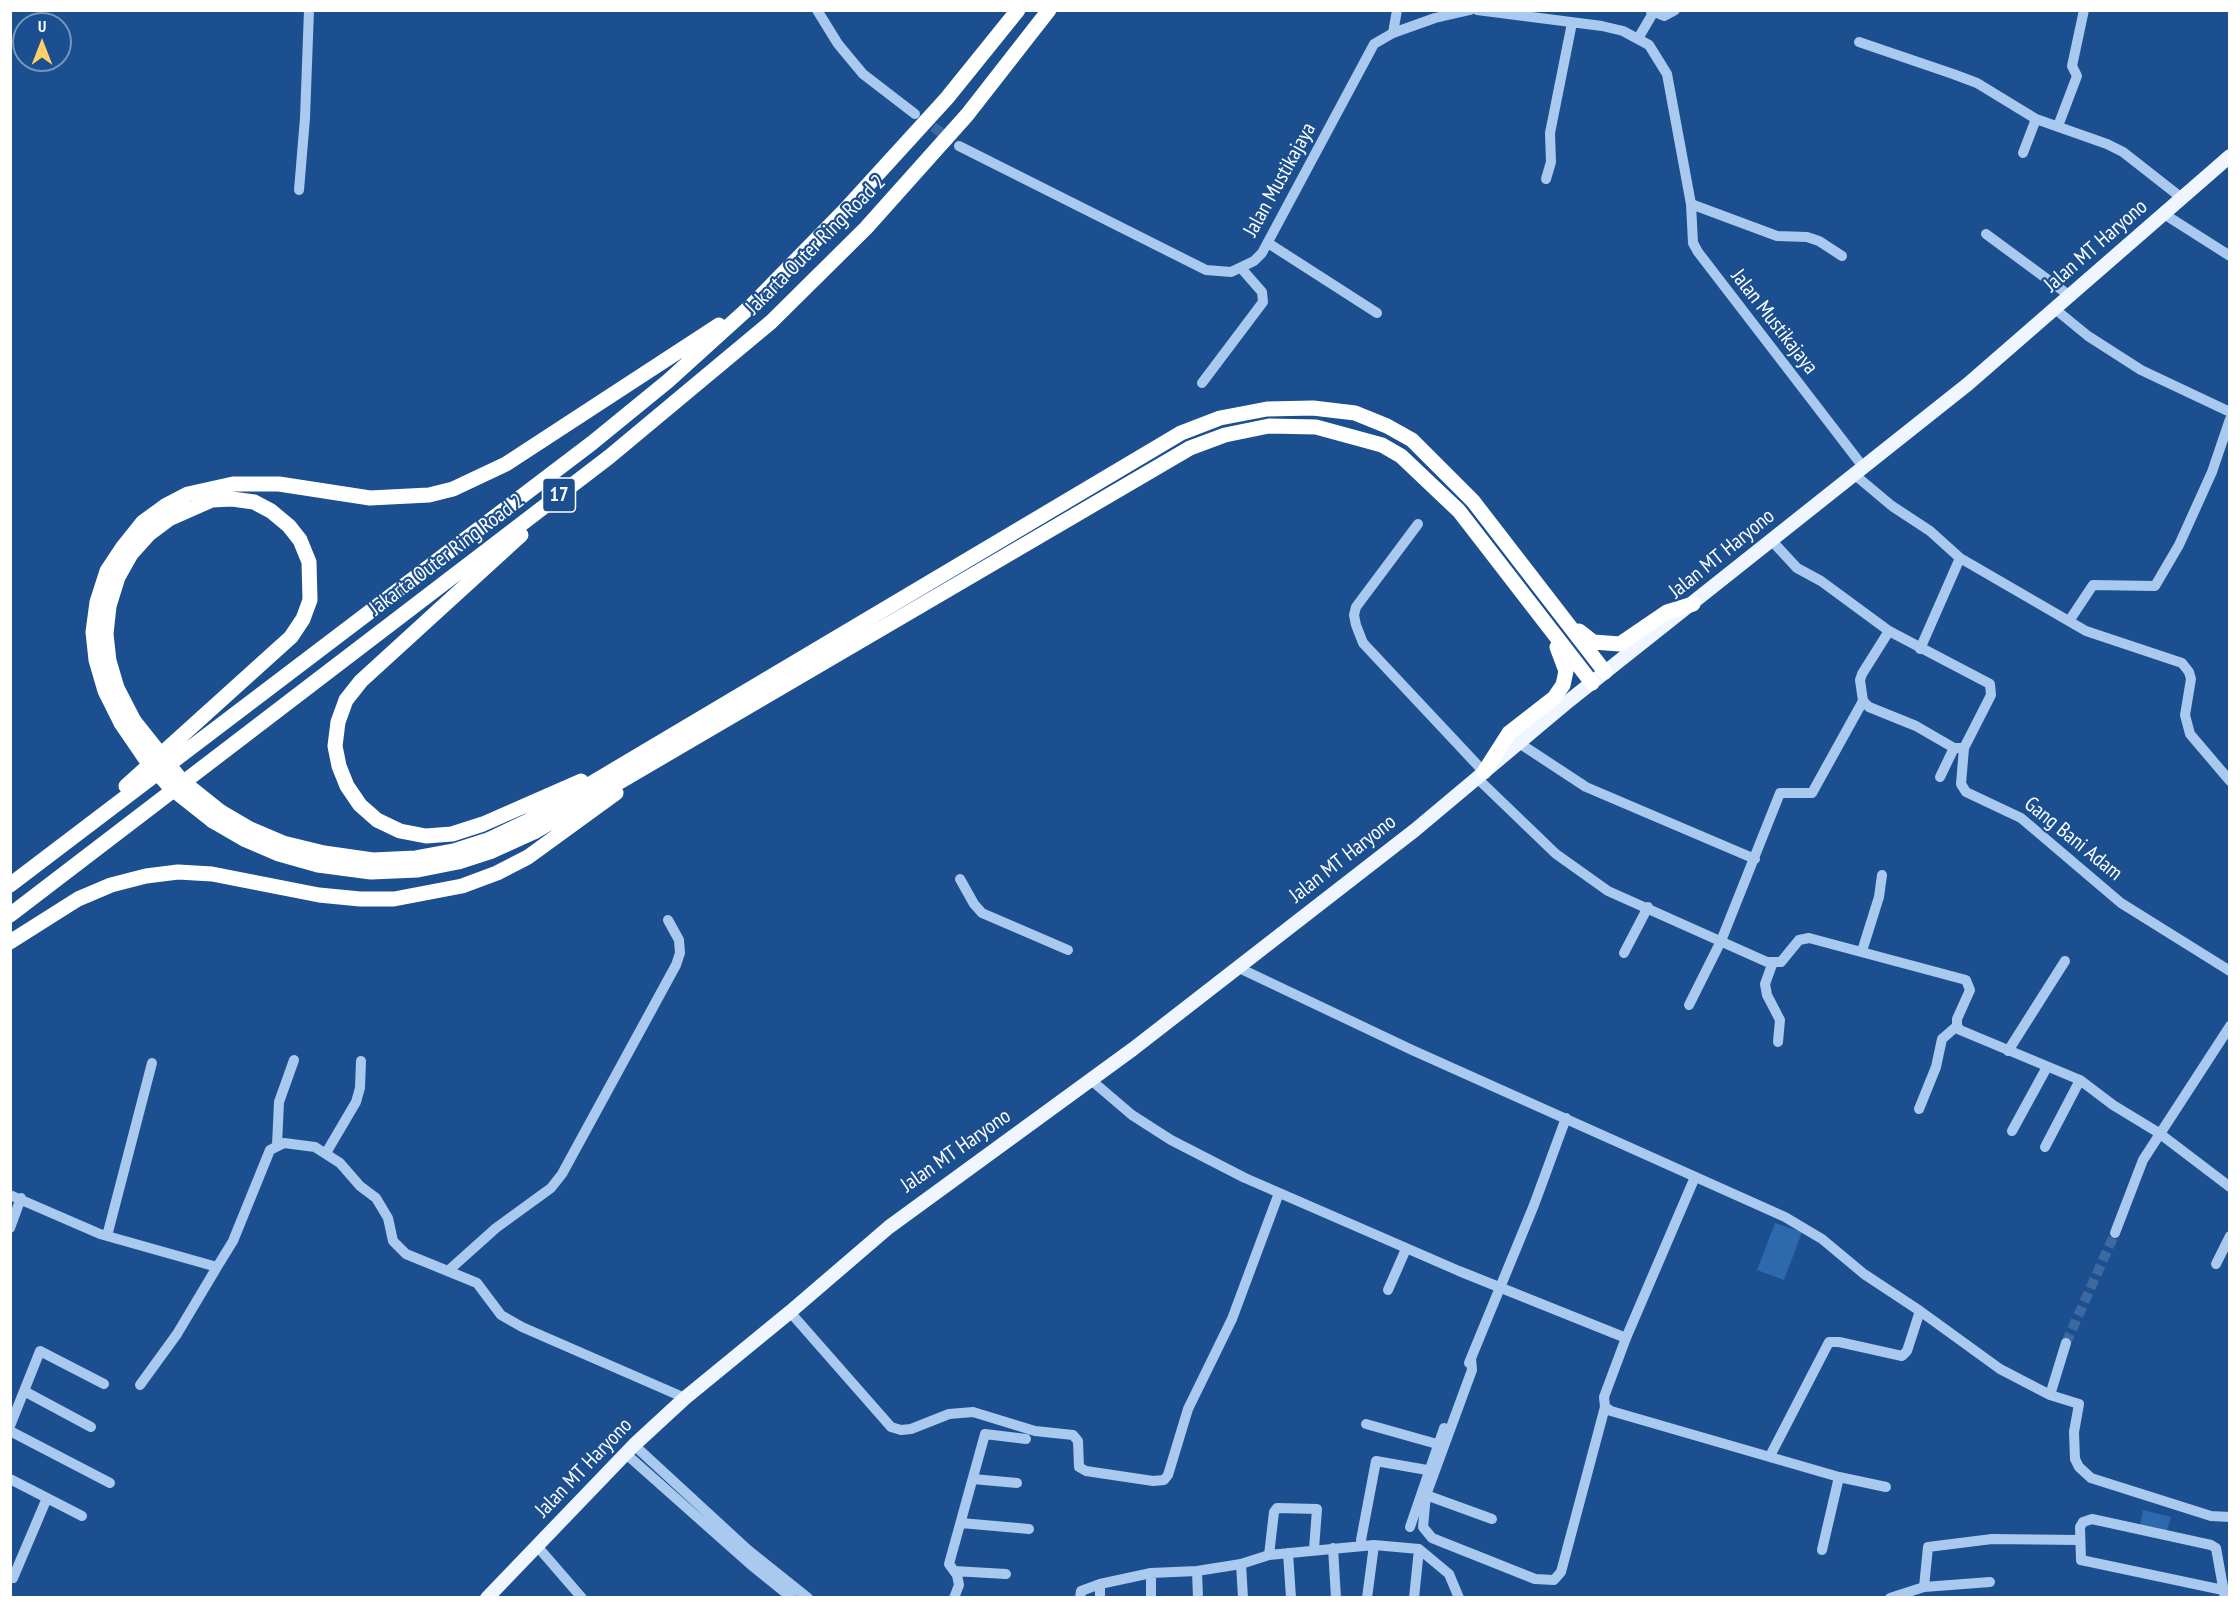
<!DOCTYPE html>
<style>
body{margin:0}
#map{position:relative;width:2240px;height:1608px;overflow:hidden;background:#1b4f8f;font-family:"PT Sans Narrow",sans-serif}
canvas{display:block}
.frame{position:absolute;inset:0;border:12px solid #fff;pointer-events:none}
.north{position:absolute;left:12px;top:12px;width:60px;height:60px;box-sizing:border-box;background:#1b4f8f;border:2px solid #7695bc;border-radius:50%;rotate:0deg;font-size:16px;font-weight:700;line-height:24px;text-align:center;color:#fff}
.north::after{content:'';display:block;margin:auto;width:21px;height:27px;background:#ffd166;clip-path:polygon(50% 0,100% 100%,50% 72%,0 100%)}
</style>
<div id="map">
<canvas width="2240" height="1608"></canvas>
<div class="frame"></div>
<div class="north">U</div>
</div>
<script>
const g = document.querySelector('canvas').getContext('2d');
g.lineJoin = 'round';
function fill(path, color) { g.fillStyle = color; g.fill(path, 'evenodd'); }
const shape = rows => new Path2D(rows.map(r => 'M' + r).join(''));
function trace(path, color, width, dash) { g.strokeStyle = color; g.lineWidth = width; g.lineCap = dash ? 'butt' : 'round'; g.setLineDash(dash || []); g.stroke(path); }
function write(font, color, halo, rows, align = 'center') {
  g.font = font + ' "PT Sans Narrow",sans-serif'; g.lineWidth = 4.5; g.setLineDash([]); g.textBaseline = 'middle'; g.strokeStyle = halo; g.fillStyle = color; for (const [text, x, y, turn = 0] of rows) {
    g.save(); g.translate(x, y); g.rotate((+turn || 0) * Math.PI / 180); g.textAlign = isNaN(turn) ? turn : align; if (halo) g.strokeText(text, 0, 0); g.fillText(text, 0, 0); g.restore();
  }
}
const green = shape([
 [1775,1223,1802,1232,1784,1280,1757,1270],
 [2143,1510,2171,1517,2167,1531,2140,1525]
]);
const minorTunnel = shape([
 [921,118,959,146],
 [2066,1343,2115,1233]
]);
const minor = shape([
 [817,10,838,44,863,74,915,114],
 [1477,10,1602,26,1623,31,1649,45,1667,74,1691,204,1693,243,1698,252,1864,468],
 [1650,10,1664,16,1675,10],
 [1393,33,1397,10],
 [1639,37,1653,13],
 [1859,42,1953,74,1977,83,2036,119,2107,144,2123,152,2183,199],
 [2058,126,2077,76,2072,66,2084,10],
 [959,146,1206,270,1231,272,1254,261,1262,253,1374,44,1393,33,1435,18,1470,10],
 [2023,153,2036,119],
 [1546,179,1551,162,1550,133,1572,23],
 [299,190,305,118,309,10],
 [1691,204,1777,236,1807,237,1819,241,1842,256],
 [2164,214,2230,256],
 [1986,234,2070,296],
 [1268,243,1377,313],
 [2055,309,2088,336,2141,370,2230,412],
 [1202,383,1263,302,1262,292,1241,268],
 [1855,475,1892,506,1930,531,1960,558,2086,631,2182,663,2189,672,2191,679,2185,715,2190,734,2230,781],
 [1418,524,1356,607,1354,615,1356,625,1363,643,1484,772],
 [1772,541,1797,568,1821,581,1889,631,1990,684,1991,695,1964,748,1961,784,1966,792,2021,818,2121,903,2230,971],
 [2069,621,2093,585,2155,586,2179,545,2212,472,2230,419],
 [1889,631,1862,674,1860,680,1863,701,1869,707,1916,726,1954,748,1964,748],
 [1920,649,1960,558],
 [1519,743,1586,787,1755,859],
 [1940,777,1954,748],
 [1477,778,1556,854,1608,891,1767,962,1781,962,1799,940,1809,938,1966,980,1970,990,1957,1019,1957,1026,1960,1030,2080,1080,2113,1105,2159,1133,2230,1187],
 [960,879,974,904,982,913,1068,950],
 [1862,951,1879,897,1882,875],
 [1624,953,1648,907],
 [1773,962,1765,984,1767,995,1780,1020,1778,1042],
 [1237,967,1412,1050,1785,1217,1822,1239,1864,1274,1920,1311,2000,1369,2050,1395,2079,1404,2074,1432,2075,1459,2079,1467,2091,1478,2211,1516,2230,1517],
 [1689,1005,1721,941,1780,793,1812,793,1863,701],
 [2008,1051,2065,961],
 [1091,1080,1132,1115,1171,1140,1245,1178,1459,1271,1626,1338],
 [1919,1109,1936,1067,1942,1039,1957,1026],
 [2012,1131,2047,1067],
 [277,1145,279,1102,294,1060],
 [2045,1147,2080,1080],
 [326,1153,356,1102,360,1088,361,1061],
 [1695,1177,1626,1338,1604,1397,1605,1407,1611,1411,1839,1477,1886,1487],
 [10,1195,100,1234,217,1267,233,1241,270,1150,284,1143,315,1147,340,1163,360,1186,376,1198,388,1218,393,1241,406,1254,477,1283,501,1315,522,1327,685,1398],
 [10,1228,21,1198],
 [2115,1233,2143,1160,2230,1026],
 [107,1236,152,1063],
 [2216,1264,2230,1236],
 [448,1271,496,1228,551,1188,562,1174,676,965,680,953,679,940,668,920],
 [1388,1290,1406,1249],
 [790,1312,891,1427,901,1430,911,1429,949,1414,973,1412,1035,1431,1073,1435,1078,1441,1079,1467,1086,1471,1153,1481,1164,1480,1168,1475,1188,1409,1232,1319,1279,1193],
 [1471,1358,1472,1370,1426,1495,1423,1527,1432,1538,1535,1579,1554,1580,1561,1572,1605,1407],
 [1469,1363,1534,1205,1566,1118],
 [140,1385,177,1334,217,1267],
 [24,1391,91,1427],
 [2050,1395,2066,1343],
 [1366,1424,1437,1444],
 [10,1426,40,1351,104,1384],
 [10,1431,110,1483],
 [634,1445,748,1550,808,1598],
 [625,1453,750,1564,792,1598],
 [1770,1456,1829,1342,1839,1342,1902,1356,1907,1351,1920,1311],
 [10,1479,82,1516],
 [973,1479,1017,1483],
 [1426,1495,1492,1519],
 [961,1523,1029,1529],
 [1410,1527,1444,1428],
 [1361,1540,1376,1461,1427,1470],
 [537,1546,582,1598],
 [1333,1548,1336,1598],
 [1822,1550,1839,1477],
 [1288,1553,1291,1598],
 [1269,1555,1274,1512,1277,1508,1317,1509,1314,1549],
 [1241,1564,1243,1598],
 [954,1571,1006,1574],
 [1197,1571,1198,1598],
 [1151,1573,1151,1598],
 [10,1577,13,1578,47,1498],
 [1100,1584,1100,1598],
 [1924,1587,1928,1547,1992,1539,2079,1540],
 [2223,1590,2081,1560,2080,1527,2083,1522,2092,1519,2211,1545,2216,1548,2225,1598],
 [954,1598,959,1585,957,1575,949,1564,985,1434,1026,1439],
 [1080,1598,1081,1591,1100,1584,1151,1573,1197,1571,1241,1564,1269,1555,1374,1545,1419,1549,1449,1574,1459,1598],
 [1367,1598,1374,1545],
 [1414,1598,1419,1549],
 [1890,1598,1924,1587,1990,1582]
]);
const major = shape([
 [487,1598,634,1445,685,1398,790,1312,889,1227,1133,1049,1415,830,1570,700,1968,384,2230,156]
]);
const highway = shape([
 [521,535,361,681,346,700,338,722,335,746,339,766,347,786,360,805,377,820,400,831,426,836,452,834,483,824,581,781],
 [1579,631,1593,642,1620,644,1667,612,1693,604],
 [121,723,105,691,96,660,93,632,97,602,107,571,123,547,143,522,165,506,188,494,233,484,279,484,370,498,429,495,453,489,506,464,719,325],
 [1484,772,1509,733,1554,698,1563,685,1566,671,1557,647],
 [126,786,291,637,303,619,310,600,309,562,300,540,289,526,271,511,254,502,232,499,212,500,169,519,149,534,131,554,118,577,109,606,106,634,109,661,117,688,134,721],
 [221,812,250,829,283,843,324,853,373,860,416,858,454,851,488,840,528,821,1181,433,1220,418,1267,409,1313,408,1355,413,1387,426,1412,440,1473,501,1605,672],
 [213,821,244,839,279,854,318,865,371,872,418,870,458,862,492,851,534,832,1190,448,1225,435,1269,426,1316,427,1382,445,1401,456,1459,511,1592,683],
 [10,885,592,443,668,381,753,304,844,211,947,98,1018,10],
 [10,915,609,457,771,322,866,228,967,115,1049,10],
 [10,942,78,899,111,885,146,876,178,872,212,874,319,895,360,899,394,899,462,886,497,873,528,857,616,793]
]);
const highwayBridge = shape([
 [134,721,181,780,221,812],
 [121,723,149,764,170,787,213,821]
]);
const shields = [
 [559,495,33]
];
const shieldNames = [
 ["17",559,495]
];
const streetNames = [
 ["Jalan Mustikajaya",1280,180,-61],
 ["Jakarta Outer Ring Road 2",816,245,-45],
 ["Jalan MT Haryono",2096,246,-41],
 ["Jalan Mustikajaya",1774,322,52],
 ["Jalan MT Haryono",1722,554,-39],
 ["Jakarta Outer Ring Road 2",447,555,-37],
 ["Gang Bani Adam",2073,839,39],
 ["Jalan MT Haryono",1343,859,-38],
 ["Jalan MT Haryono",956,1151,-35],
 ["Jalan MT Haryono",584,1468,-46]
];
fill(green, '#2e69ad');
trace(minorTunnel, '#3d69a0', 10, [10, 5]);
trace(minor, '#a9c9ee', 10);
trace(major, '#f0f6ff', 14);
trace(highway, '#fff', 15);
trace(highwayBridge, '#fff', 15);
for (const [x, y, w] of shields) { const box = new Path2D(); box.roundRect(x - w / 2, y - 17, w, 34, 4.5); g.fillStyle = '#1b4f8f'; g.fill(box); trace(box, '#fff', 1.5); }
write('bold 20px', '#fff', null, shieldNames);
write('21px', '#fff', '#1b4f8f', streetNames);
</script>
